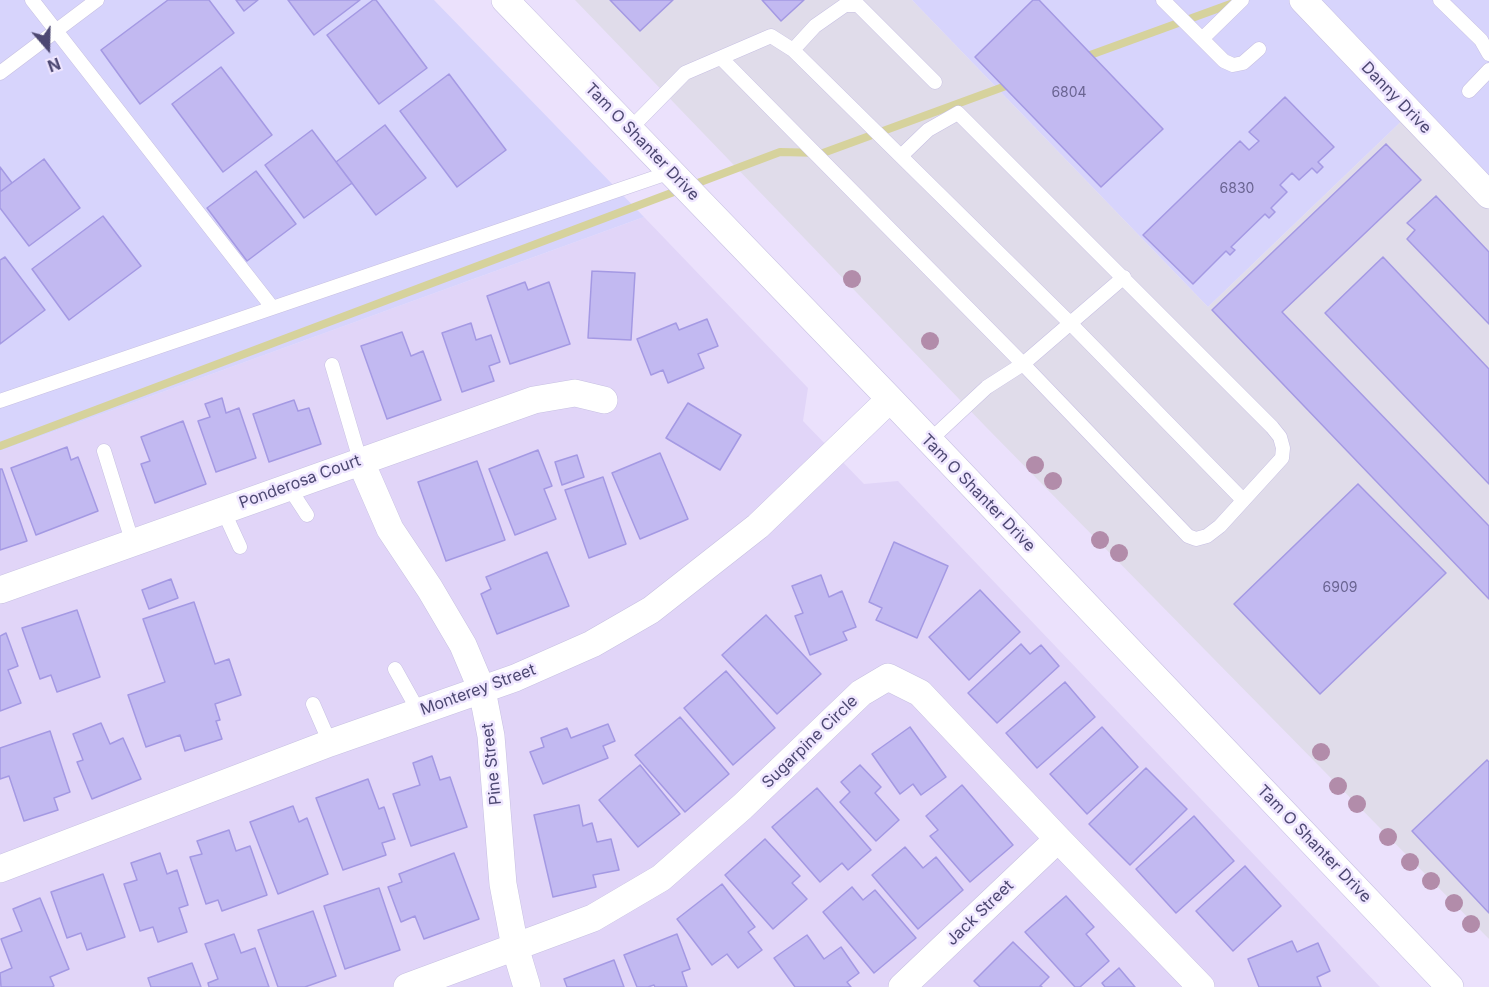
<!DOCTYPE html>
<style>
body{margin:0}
#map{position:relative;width:1489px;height:987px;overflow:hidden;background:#ebe1fc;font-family:Inter,sans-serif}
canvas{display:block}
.north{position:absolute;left:18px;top:18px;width:60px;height:60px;-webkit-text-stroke:4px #efe6ff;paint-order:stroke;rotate:160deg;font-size:16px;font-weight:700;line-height:24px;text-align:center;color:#4d4872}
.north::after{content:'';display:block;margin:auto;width:21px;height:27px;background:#4d4872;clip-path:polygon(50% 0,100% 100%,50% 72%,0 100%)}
</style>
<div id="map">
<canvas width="1489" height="987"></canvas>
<div class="north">N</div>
</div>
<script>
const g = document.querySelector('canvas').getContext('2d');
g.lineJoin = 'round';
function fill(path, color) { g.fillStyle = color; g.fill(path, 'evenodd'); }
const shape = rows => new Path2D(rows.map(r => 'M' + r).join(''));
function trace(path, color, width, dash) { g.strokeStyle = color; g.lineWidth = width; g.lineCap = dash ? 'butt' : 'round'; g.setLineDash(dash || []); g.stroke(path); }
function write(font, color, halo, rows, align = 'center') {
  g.font = font + ' Inter,sans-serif'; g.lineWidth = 5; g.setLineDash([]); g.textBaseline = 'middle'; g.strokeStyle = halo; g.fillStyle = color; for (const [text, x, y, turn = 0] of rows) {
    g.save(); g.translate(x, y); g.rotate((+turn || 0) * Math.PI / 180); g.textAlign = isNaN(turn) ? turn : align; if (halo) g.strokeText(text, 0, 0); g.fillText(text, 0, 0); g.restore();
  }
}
const residential = shape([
 [644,217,808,388,803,421,864,484,898,481,1380,987,0,987,0,451]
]);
const commercial = shape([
 [0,0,434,0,644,217,0,451],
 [912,0,1489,0,1489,196,1410,113,1208,307]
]);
const industrial = shape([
 [575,0,912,0,1208,307,1410,113,1489,195,1489,939,986,427]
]);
const stream = shape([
 [1082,58,1236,2],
 [0,446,780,152,823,153,1014,83]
]);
const building = shape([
 [168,0,209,0,234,33,140,104,101,50,168,0],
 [236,0,258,0,244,11,236,0],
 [288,0,360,0,314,35,288,0],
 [373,0,376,0,427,68,379,104,327,35,373,0],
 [610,0,673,0,640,31,610,0],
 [762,0,804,0,781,21,762,0],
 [1033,0,1039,0,1163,129,1101,187,975,57,1033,0],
 [221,67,272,135,223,172,172,104,221,67],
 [449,74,506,150,457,187,400,111,449,74],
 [1285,97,1334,147,1318,162,1323,167,1317,173,1312,168,1299,180,1292,173,1280,185,1287,192,1271,208,1275,212,1269,218,1265,214,1231,247,1235,250,1230,255,1226,251,1193,284,1143,235,1240,141,1249,150,1259,141,1249,132,1285,97],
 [385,125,426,178,376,215,336,162,385,125],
 [312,130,352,183,304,218,265,165,312,130],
 [1386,144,1421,180,1282,312,1489,526,1489,599,1212,310,1386,144],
 [44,159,80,208,29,246,0,208,0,192,44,159],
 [0,167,12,183,0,192,0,167],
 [256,171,296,224,247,261,207,208,256,171],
 [1436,196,1489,252,1489,324,1407,239,1415,230,1407,223,1436,196],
 [103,216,141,266,69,320,32,269,103,216],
 [5,257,45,310,0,344,0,260,5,257],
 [1383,257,1489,369,1489,484,1325,313,1383,257],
 [592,271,635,273,631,340,588,338,592,271],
 [525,282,528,290,549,282,570,344,510,364,487,296,525,282],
 [707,319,718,346,698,354,704,368,668,383,663,370,651,375,637,339,676,323,679,330,707,319],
 [471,323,476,340,491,335,500,362,489,366,494,381,462,392,442,333,471,323],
 [402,332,411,356,423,351,441,400,387,419,361,346,402,332],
 [222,398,226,413,239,408,256,458,216,472,198,421,210,417,205,404,222,398],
 [294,400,298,411,309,408,321,444,269,462,253,414,294,400],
 [688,403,741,435,720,470,666,438,688,403],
 [183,421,206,484,155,503,141,464,150,461,141,437,183,421],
 [67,447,71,460,78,457,98,511,36,535,11,468,67,447],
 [538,450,552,486,544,489,556,519,515,535,489,469,538,450],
 [660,453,688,519,640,539,612,473,660,453],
 [577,455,584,477,562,485,555,462,577,455],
 [477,461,505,540,446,561,418,482,477,461],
 [0,469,2,469,27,541,0,550,0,469],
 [603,477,626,544,589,558,565,490,603,477],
 [1358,484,1446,573,1320,694,1234,604,1358,484],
 [894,542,948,566,917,638,876,620,882,608,869,602,894,542],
 [547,552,569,606,497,634,481,594,491,589,486,577,547,552],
 [821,575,829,597,842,591,856,627,843,632,847,640,810,655,795,616,803,613,792,586,821,575],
 [171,579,178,598,149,609,142,590,171,579],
 [980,590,1020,632,969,680,929,637,980,590],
 [194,602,215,664,229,659,241,695,215,704,220,720,216,721,222,739,185,751,180,735,146,747,128,695,165,682,143,619,194,602],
 [77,610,100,677,57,692,51,675,40,679,22,628,77,610],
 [766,615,821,674,777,714,722,655,766,615],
 [6,633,18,666,8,670,21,703,0,711,0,636,6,633],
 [1021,644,1030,654,1041,645,1059,666,997,723,968,693,1021,644],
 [726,671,775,728,733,765,684,708,726,671],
 [1065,682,1095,717,1037,768,1006,733,1065,682],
 [680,717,729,774,685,812,635,755,680,717],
 [101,723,110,744,123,738,141,779,92,799,77,762,83,760,73,734,101,723],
 [608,724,615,741,603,746,608,758,543,784,530,752,544,747,541,738,567,728,571,738,608,724],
 [910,727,946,777,921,795,913,784,900,794,872,754,910,727],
 [1102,727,1138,767,1087,814,1050,774,1102,727],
 [50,731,70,792,54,798,58,810,24,821,9,776,0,779,0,748,50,731],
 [432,756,440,780,450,777,467,827,411,846,393,794,420,785,413,763,432,756],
 [1487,760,1489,762,1489,913,1412,831,1487,760],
 [640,765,680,814,638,847,599,800,640,765],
 [860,765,881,787,875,793,899,820,876,841,840,802,850,792,841,782,860,765],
 [1146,768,1187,809,1130,865,1089,824,1146,768],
 [368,779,379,809,384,807,395,839,382,843,386,855,343,870,316,798,368,779],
 [962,785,1013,845,970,882,930,836,938,830,926,816,962,785],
 [817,788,871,850,848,870,842,863,820,882,772,827,817,788],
 [579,805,583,826,592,823,597,842,611,839,619,870,593,875,596,887,553,897,534,815,579,805],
 [293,806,299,822,307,818,328,874,278,894,250,822,293,806],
 [1194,816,1234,861,1176,913,1136,869,1194,816],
 [229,830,236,851,250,846,267,895,222,911,218,900,206,904,190,857,202,854,197,841,229,830],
 [765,839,800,876,792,883,807,899,773,929,725,875,765,839],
 [905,847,923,868,936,857,963,890,918,929,872,875,905,847],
 [160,853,167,874,177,870,188,905,179,908,187,932,158,942,153,927,140,931,124,884,137,880,131,863,160,853],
 [454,853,479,919,424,939,415,916,401,922,388,887,402,882,399,874,454,853],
 [1245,866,1281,906,1233,951,1196,911,1245,866],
 [103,874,125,937,87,950,81,933,67,938,51,892,103,874],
 [722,884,755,927,748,932,762,950,738,968,727,954,712,965,677,919,722,884],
 [852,887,863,900,875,890,916,938,874,973,823,912,852,887],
 [379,888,400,950,345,969,324,906,379,888],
 [1066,896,1094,927,1086,934,1109,961,1080,987,1075,987,1025,932,1066,896],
 [40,898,69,969,50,977,54,986,52,987,1,987,0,973,12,968,1,939,22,931,13,909,40,898],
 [313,911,336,976,305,987,278,987,258,930,313,911],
 [234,934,241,953,255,948,269,987,209,987,208,983,218,979,205,944,234,934],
 [677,934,690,969,682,972,687,987,655,987,654,985,648,987,637,987,624,955,677,934],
 [807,935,824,959,841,947,859,973,847,982,851,987,795,987,774,958,807,935],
 [1292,941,1297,952,1318,943,1330,971,1317,977,1321,987,1259,987,1248,959,1292,941],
 [1013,942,1049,977,1040,986,1042,987,980,987,974,981,1013,942],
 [614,960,624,987,567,987,564,979,614,960],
 [192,963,201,987,151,987,148,978,192,963],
 [1119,968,1135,987,1105,987,1102,983,1119,968]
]);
const lane = shape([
 [32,0,272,307],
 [1163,0,1224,61,1233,65,1243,63,1259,49],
 [1440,0,1481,40,1489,54],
 [1202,39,1242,0],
 [793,50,1070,323,1243,500],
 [721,58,1023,364,1124,277],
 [0,73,97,0],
 [1469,91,1489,70],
 [630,129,685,73,771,36,793,50,815,26,845,5,858,5,935,82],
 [901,156,928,130,958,113,1272,427,1280,437,1283,448,1282,458,1220,526,1207,536,1196,539,1188,536,1023,364,987,387,929,441],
 [332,365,360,460],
 [0,401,671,172],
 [104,451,133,544],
 [288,486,307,515],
 [223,510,240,547],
 [395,669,419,712],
 [313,704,330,743]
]);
const street = shape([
 [505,0,890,399,1450,987],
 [1303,0,1489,195],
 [360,460,390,529,430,589,463,645,482,690,491,736,503,884,515,947,527,987],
 [0,590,534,400,575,393,604,400],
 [0,869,330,743,515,678,592,644,651,610,758,526,890,399],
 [407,987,593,918,661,878,742,807,861,693,888,677,920,693,1058,839,1201,987],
 [902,987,1058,839]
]);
const trees = [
 [852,279],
 [930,341],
 [1035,465],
 [1053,481],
 [1100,540],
 [1119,553],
 [1321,752],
 [1338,786],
 [1357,804],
 [1388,837],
 [1410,862],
 [1431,881],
 [1454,903],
 [1471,924]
];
const numberNames = [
 ["6804",1069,93],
 ["6830",1237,189],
 ["6909",1340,588]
];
const streetNames = [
 ["Danny Drive",1396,98,46],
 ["Tam O Shanter Drive",642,142,46],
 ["Ponderosa Court",300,482,-20],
 ["Tam O Shanter Drive",978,493,46],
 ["Monterey Street",478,690,-20],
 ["Sugarpine Circle",810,742,-44],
 ["Pine Street",492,764,-96],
 ["Tam O Shanter Drive",1314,844,46],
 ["Jack Street",980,913,-44]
];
fill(residential, '#e1d5f8');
fill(commercial, '#d7d4fc');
fill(industrial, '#e0dcea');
trace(stream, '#d6d29c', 8);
fill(building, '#c2b9f1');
trace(building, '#a499e3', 1.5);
trace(lane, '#c7c0e2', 15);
trace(street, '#c7c0e2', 28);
trace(lane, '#fff', 14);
trace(street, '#fff', 27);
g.fillStyle = '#b28caa';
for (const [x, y] of trees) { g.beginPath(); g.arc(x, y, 9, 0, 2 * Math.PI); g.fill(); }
write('14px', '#6a6492', null, numberNames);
write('16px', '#4d4872', '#efe6ff', streetNames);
</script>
